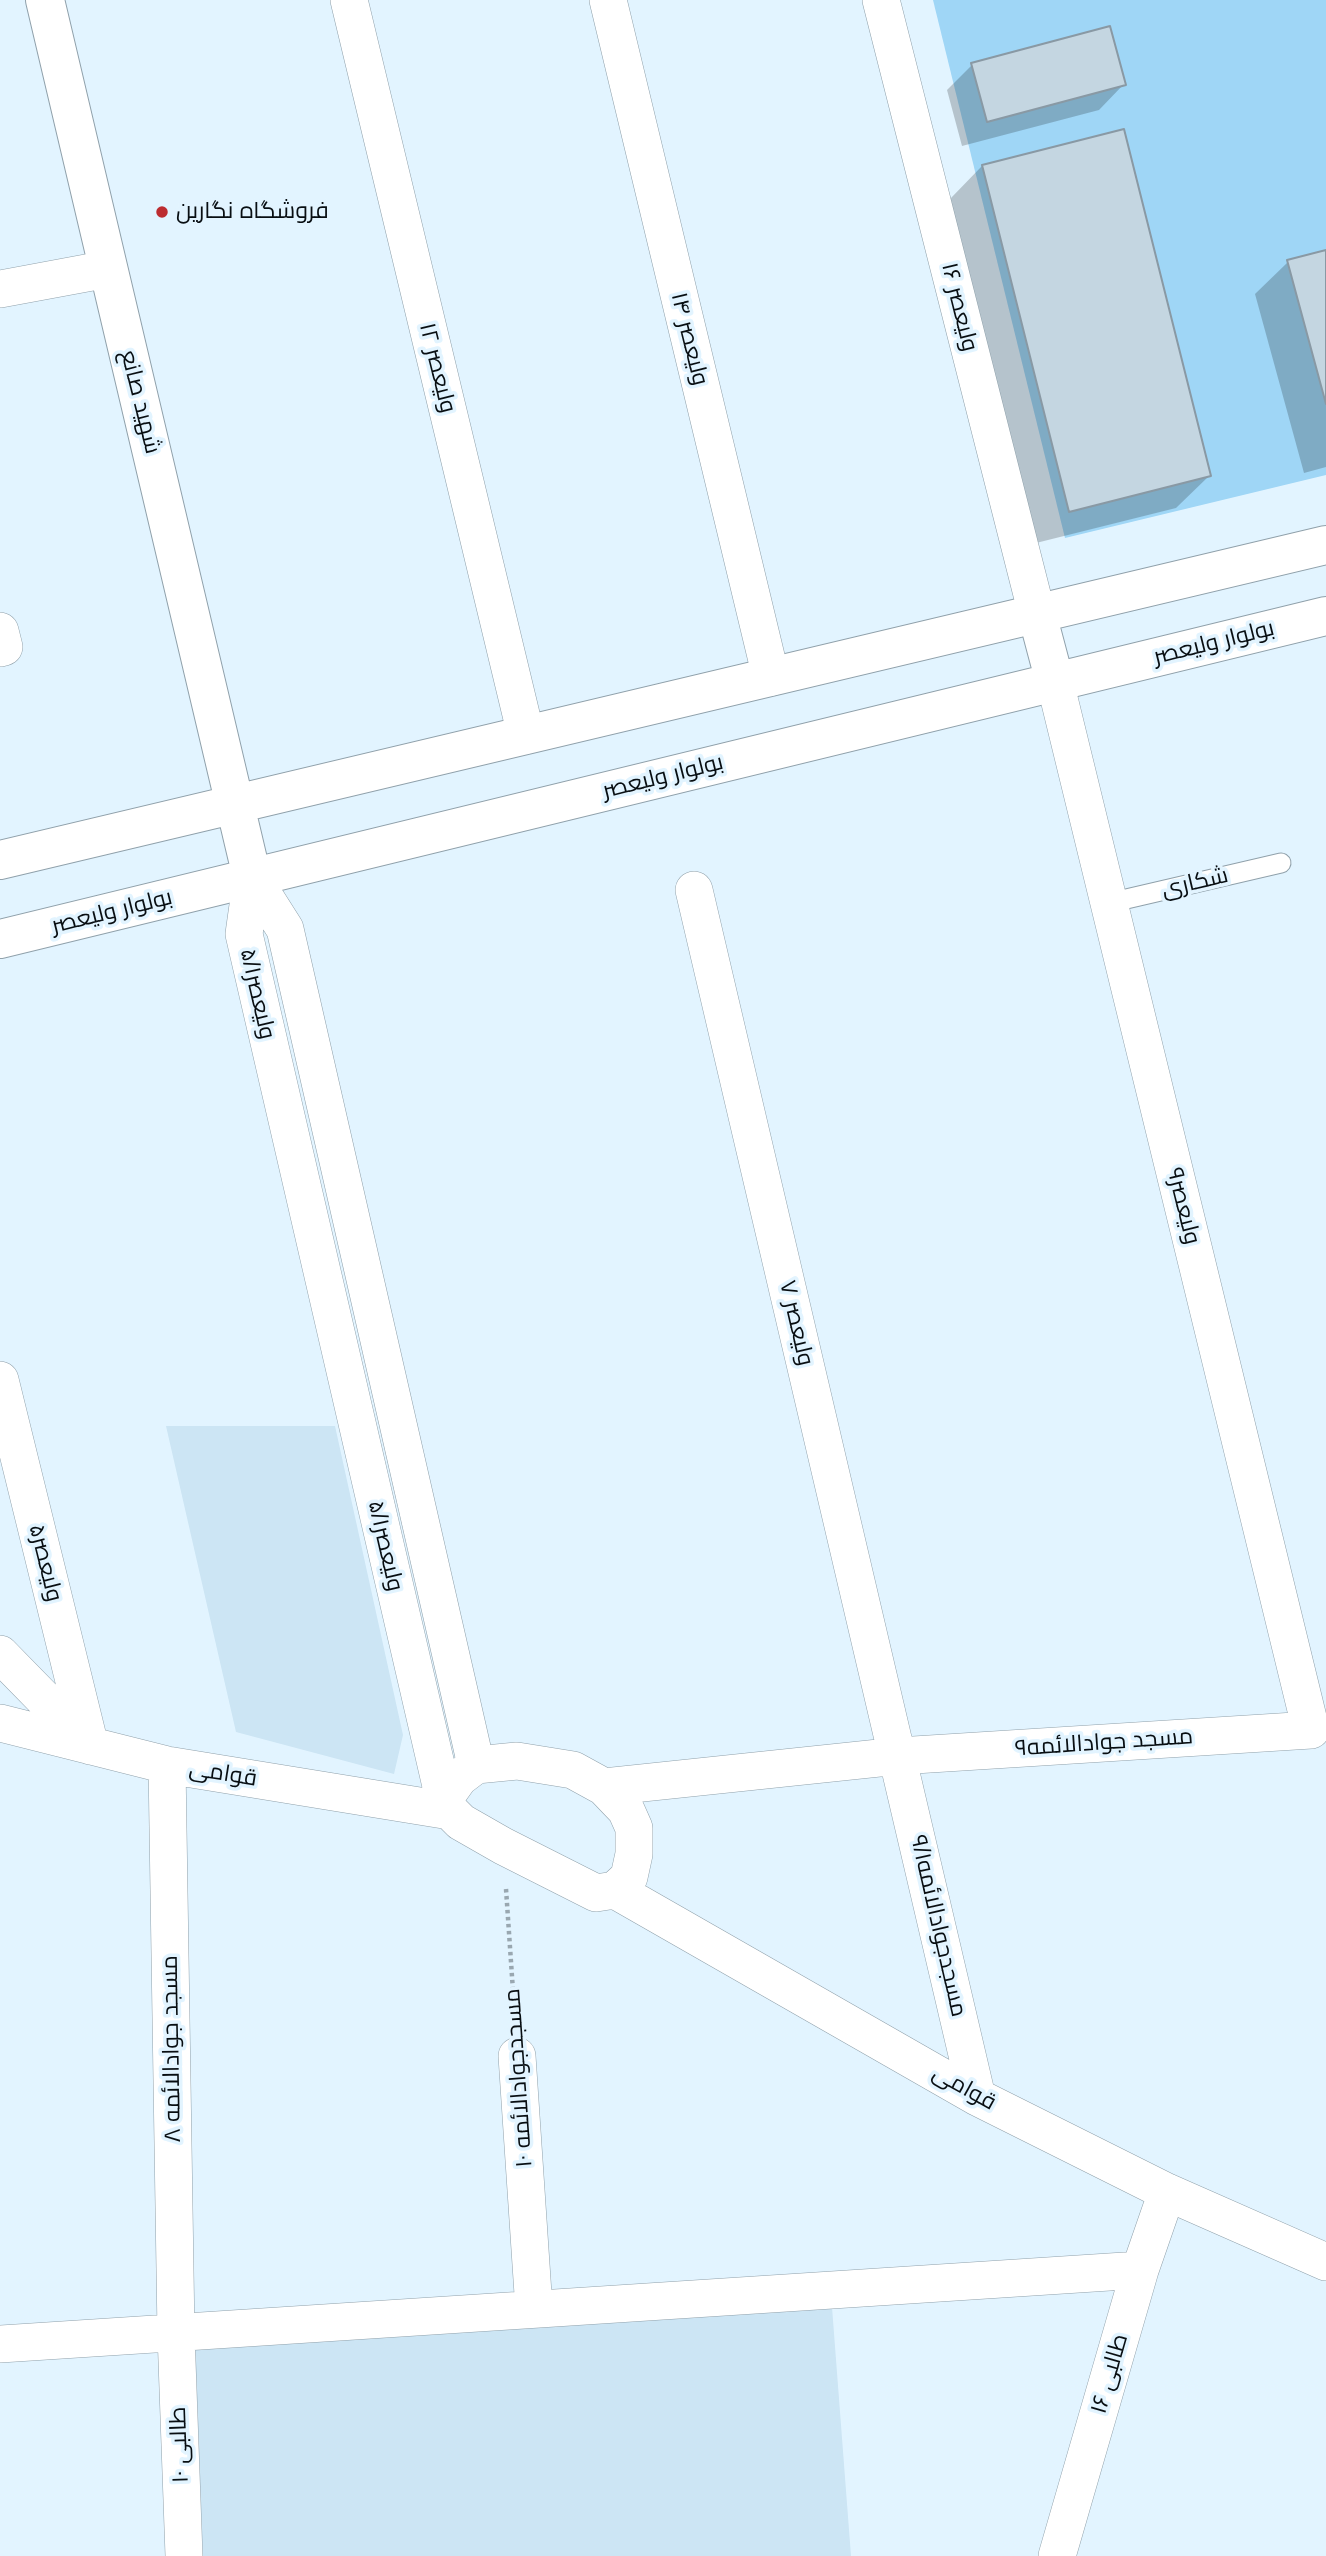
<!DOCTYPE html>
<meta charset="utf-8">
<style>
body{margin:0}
canvas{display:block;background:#e2f4ff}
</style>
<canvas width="1326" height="2556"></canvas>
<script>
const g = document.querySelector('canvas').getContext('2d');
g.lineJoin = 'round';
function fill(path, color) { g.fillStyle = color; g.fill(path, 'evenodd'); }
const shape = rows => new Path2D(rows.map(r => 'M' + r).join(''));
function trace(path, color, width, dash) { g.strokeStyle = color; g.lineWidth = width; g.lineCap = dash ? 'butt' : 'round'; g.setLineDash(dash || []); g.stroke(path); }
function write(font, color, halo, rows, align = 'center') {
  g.font = font + ' Helvetica,Cairo,sans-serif'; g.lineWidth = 7; g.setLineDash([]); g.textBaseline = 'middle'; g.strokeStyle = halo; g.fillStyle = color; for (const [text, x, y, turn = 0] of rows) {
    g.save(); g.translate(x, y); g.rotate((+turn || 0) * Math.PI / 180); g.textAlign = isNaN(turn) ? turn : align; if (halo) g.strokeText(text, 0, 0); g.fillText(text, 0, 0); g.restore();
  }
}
const built = shape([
 [166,1426,335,1426,403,1735,394,1774,236,1732],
 [832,2307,851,2556,203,2556,195,2345]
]);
const green = shape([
 [933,0,1326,0,1326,475,1065,538]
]);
const shadow = shape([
 [972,65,1124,84,1099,110,962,146,947,90],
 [982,166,1209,476,1176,508,1036,543,950,199],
 [1326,252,1326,467,1304,473,1255,294,1288,262]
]);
const building = shape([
 [1110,26,1126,85,987,122,971,63,1110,26],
 [1124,129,1211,476,1069,512,982,165,1124,129],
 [1326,250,1326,404,1287,260,1326,250]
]);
const path = shape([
 [506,1889,515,2020]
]);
const lane = shape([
 [1109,903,1281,863]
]);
const street = shape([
 [349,0,526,735],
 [608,0,771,677],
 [881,0,1037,614],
 [0,289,108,269],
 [0,631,4,647,0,648],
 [1055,682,1311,1730],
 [252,877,244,934,444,1799],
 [252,877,285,929,476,1765],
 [694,890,977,2097],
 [0,1380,90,1746],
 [0,1654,89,1745],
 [0,1723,167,1765,450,1811],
 [517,1761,573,1770,604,1787,626,1810,634,1828,634,1854,629,1877,615,1890,596,1893,503,1846,461,1822,450,1811,444,1799,459,1778,476,1765,517,1761],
 [167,1765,176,2333,184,2556],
 [604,1787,898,1756,1311,1730],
 [615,1890,977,2097,1167,2192,1326,2262],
 [517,2056,534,2309],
 [0,2344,1140,2270],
 [1057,2556,1140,2270,1167,2192]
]);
const secondary = shape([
 [45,0,252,877],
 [1037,614,1055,682],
 [0,860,1326,545],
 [0,939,1326,616]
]);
const markers = [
 [162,212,7,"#bc2c30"]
];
const poiNames = [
 ["فروشگاه نگارین",176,212]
];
const streetNames = [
 ["ولیعصر ۱۶",959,307,76],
 ["ولیعصر ۱۴",689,339,76],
 ["ولیعصر ۱۲",437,368,76],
 ["شهید صانع",140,402,76],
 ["بولوار ولیعصر",1214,643,-14],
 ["بولوار ولیعصر",663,777,-14],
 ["شکاری",1195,883,-13],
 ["بولوار ولیعصر",112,912,-14],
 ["ولیعصر۵/۱",257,994,77],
 ["ولیعصر۹",1183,1206,76],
 ["ولیعصر ۷",796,1323,77],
 ["ولیعصر۵/۱",385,1546,77],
 ["ولیعصر۵",45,1563,76],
 ["مسجد جوادالائمه۹",1104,1743,-4],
 ["قوامی",223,1774,9],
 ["مسجدجوادالائمه۹/۱",938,1926,77],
 ["۸ مسجد جوادالائمه",172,2049,-91],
 ["مسجدجوادالائمه ۱۰",519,2078,-94],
 ["قوامی",964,2088,29],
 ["طالبی ۱۶",1110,2374,-74],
 ["طالبی ۱۰",180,2445,-92]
];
fill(built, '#cce5f4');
fill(green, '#9fd6f6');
fill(shadow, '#0003');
fill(building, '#c4d6e1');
trace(building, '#8999a4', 2);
trace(lane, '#90a1ab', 21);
trace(street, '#90a1ab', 38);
trace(secondary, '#90a1ab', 40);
trace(path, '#99a7b0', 4.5, [3.5, 3.5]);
trace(lane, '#fff', 19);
trace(street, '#fff', 37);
trace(secondary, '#fff', 38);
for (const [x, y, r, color] of markers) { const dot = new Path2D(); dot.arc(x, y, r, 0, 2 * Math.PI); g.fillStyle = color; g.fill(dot); trace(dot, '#e2f4ff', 2.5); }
write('23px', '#080e12', '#e2f4ff', poiNames, 'left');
write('23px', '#080e12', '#e2f4ff', streetNames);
</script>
